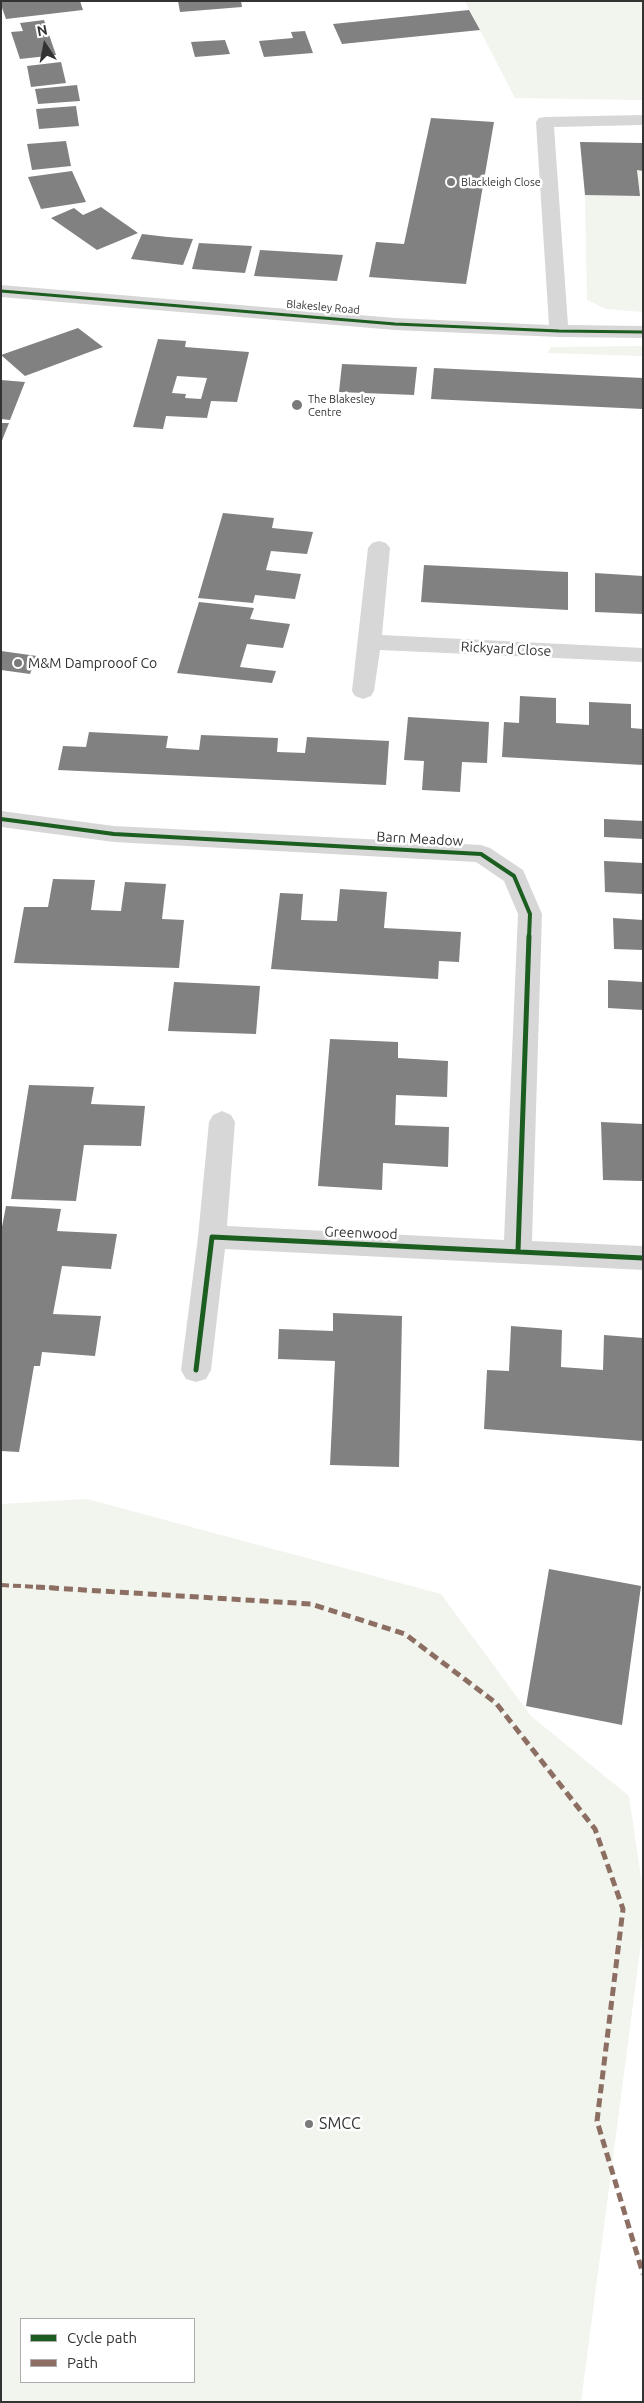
<!DOCTYPE html>
<style>
body{margin:0}
#map{position:relative;width:644px;height:2403px;overflow:hidden;background:#fff;font-family:Ubuntu,sans-serif}
canvas{display:block}
.frame{position:absolute;inset:0;border:2px solid #333;pointer-events:none}
.legend{position:absolute;left:20px;top:2318px;width:175px;height:65px;box-sizing:border-box;background:#fff;border:1px solid #adadad;margin:0;padding:6px 9px;list-style:none;font-size:15px;color:#333}
.legend li{display:flex;align-items:center;gap:10px;height:25px}
.legend b{width:25px;border:1px solid #adadad}
.north{position:absolute;left:20px;top:20px;width:50px;height:50px;-webkit-text-stroke:4px #fff;paint-order:stroke;rotate:349deg;font-size:14px;font-weight:700;line-height:20px;text-align:center;color:#333}
.north::after{content:'';display:block;margin:auto;width:18px;height:22px;background:#333;clip-path:polygon(50% 0,100% 100%,50% 72%,0 100%)}
</style>
<div id="map">
<canvas width="644" height="2403"></canvas>
<div class="frame"></div>
<ul class="legend">
<li><b style="height:6px;background:#1b5e20"></b>Cycle path</li>
<li><b style="height:6px;background:#8d6e63"></b>Path</li>
</ul>
<div class="north">N</div>
</div>
<script>
const g = document.querySelector('canvas').getContext('2d');
g.lineJoin = 'round';
function fill(path, color) { g.fillStyle = color; g.fill(path, 'evenodd'); }
const shape = rows => new Path2D(rows.map(r => 'M' + r).join(''));
function trace(path, color, width, dash) { g.strokeStyle = color; g.lineWidth = width; g.lineCap = dash ? 'butt' : 'round'; g.setLineDash(dash || []); g.stroke(path); }
function write(font, color, halo, rows, align = 'center') {
  g.font = font + ' Ubuntu,sans-serif'; g.lineWidth = 5; g.setLineDash([]); g.textBaseline = 'middle'; g.strokeStyle = halo; g.fillStyle = color; for (const [text, x, y, turn = 0] of rows) {
    g.save(); g.translate(x, y); g.rotate((+turn || 0) * Math.PI / 180); g.textAlign = isNaN(turn) ? turn : align; if (halo) g.strokeText(text, 0, 0); g.fillText(text, 0, 0); g.restore();
  }
}
const green = shape([
 [465,1,643,1,643,100,515,98],
 [637,170,643,171,643,312,606,309,587,300,585,195,640,196],
 [643,346,643,356,547,353,551,347],
 [87,1499,441,1594,531,1716,629,1796,643,1891,643,1928,581,2402,1,2402,1,1504],
 [21,2319,194,2319,194,2382,21,2382]
]);
const building = shape([
 [80,1,83,10,6,19,1,5,1,2,5,1],
 [178,1,241,1,242,7,180,12],
 [469,10,480,30,342,44,333,24],
 [44,20,56,55,20,59,11,32,23,31,20,23],
 [305,31,313,53,264,57,259,41,293,38,291,32],
 [225,40,230,54,195,57,191,42],
 [61,62,66,83,31,87,27,66],
 [77,85,80,101,38,104,35,89],
 [76,106,79,126,39,129,36,109],
 [431,118,494,122,466,284,369,277,376,242,404,244],
 [66,141,71,166,32,170,27,144],
 [580,142,643,143,643,171,637,170,640,196,585,195],
 [72,171,86,202,41,209,28,177],
 [101,207,138,233,97,250,51,218,74,208,83,215],
 [142,234,168,237,193,239,183,265,131,259],
 [199,243,252,246,245,273,192,269],
 [260,250,343,255,337,281,254,276],
 [78,328,103,347,25,376,1,355],
 [158,339,186,341,185,347,249,352,237,402,211,401,207,418,166,416,163,429,133,427],
 [177,376,207,378,201,399,185,398,186,394,172,393],
 [342,364,417,367,414,395,339,392],
 [434,368,643,378,643,409,431,399],
 [1,380,25,382,10,420,1,419],
 [1,423,9,423,1,443],
 [223,513,274,518,272,528,313,532,307,554,271,551,266,570,301,574,295,599,255,595,253,603,198,598],
 [424,565,568,572,568,610,421,602],
 [595,573,643,576,643,614,595,612],
 [199,602,254,608,250,619,290,624,283,648,247,644,240,667,276,671,272,683,177,673],
 [1,651,37,656,30,674,1,670],
 [520,696,556,698,556,723,589,725,589,702,631,704,631,728,643,729,643,765,502,757,504,722,519,723],
 [408,717,489,722,487,763,462,762,460,792,422,790,424,761,404,760],
 [89,732,168,736,166,748,199,750,201,735,278,738,277,752,305,753,307,737,389,741,386,785,58,770,63,746,86,747],
 [604,819,643,821,643,839,604,837],
 [604,861,643,863,643,894,605,892],
 [53,879,95,880,91,910,121,911,125,882,166,884,162,919,184,920,179,968,14,963,24,907,48,907],
 [340,889,387,892,384,928,461,932,459,962,439,961,438,979,271,969,280,893,303,894,301,920,337,921],
 [613,918,643,920,643,950,614,949],
 [608,980,643,982,643,1010,608,1008],
 [174,982,260,986,256,1034,168,1031],
 [330,1039,398,1042,398,1058,448,1061,447,1097,396,1095,395,1125,449,1127,448,1167,383,1163,382,1190,318,1186],
 [29,1085,94,1087,91,1104,145,1106,141,1146,84,1145,76,1201,11,1199],
 [601,1122,643,1124,643,1181,603,1180],
 [6,1206,61,1209,57,1231,117,1234,111,1269,62,1266,53,1314,101,1316,95,1356,42,1352,40,1366,34,1366,19,1452,1,1451,1,1232],
 [333,1313,402,1316,399,1467,330,1465,335,1361,278,1359,279,1329,333,1331],
 [511,1326,562,1330,561,1367,603,1370,604,1335,643,1338,643,1441,484,1429,487,1370,509,1371],
 [549,1569,641,1586,622,1725,526,1706]
]);
const minor = shape([
 [643,115,643,125,554,127,568,325,643,326,643,338,559,337,395,330,1,297,1,285,395,318,549,325,536,122,539,118,545,117,643,115],
 [379,541,386,543,390,548,382,635,643,648,643,662,380,650,374,691,371,696,363,699,355,696,352,691,368,548,372,543,379,541],
 [1,811,114,826,481,845,490,848,523,870,542,914,532,1241,643,1246,643,1270,225,1249,211,1370,206,1379,196,1382,186,1379,181,1370,198,1237,209,1122,213,1115,222,1111,231,1115,235,1122,227,1226,504,1240,518,914,504,881,476,862,114,842,1,827,1,811]
]);
const quietFar1 = shape([
 [1,1585,56,1588]
]);
const quiet = shape([
 [36,1587,311,1604,405,1634,496,1703,595,1829,623,1909,597,2121,643,2274]
]);
const cyclewayFar2 = shape([
 [1,291,395,324,559,331,643,332]
]);
const cyclewayFar1 = shape([
 [1,819,114,834,481,854,514,876,530,914,529,937]
]);
const cycleway = shape([
 [518,1251,529,936],
 [196,1370,212,1237,643,1258]
]);
const markers = [
 [451,182,5,"#7a7a7a"],
 [297,405,6,"#7a7a7a"],
 [18,663,5,"#7a7a7a"],
 [309,2124,5,"#7a7a7a"]
];
const farPoinames = [
 ["Blackleigh Close",461,182],
 ["The Blakesley",308,399],
 ["Centre",308,412]
];
const farStreetnames = [
 ["Blakesley Road",323,307,5]
];
const streetNames = [
 ["Rickyard Close",506,649,3],
 ["Barn Meadow",420,839,3],
 ["Greenwood",361,1233,2]
];
const poiNames = [
 ["M&M Damprooof Co",28,663]
];
const nearPoinames = [
 ["SMCC",319,2124]
];
fill(green, '#f1f5ed');
fill(building, '#818181');
fill(minor, '#d7d7d7');
trace(quietFar1, '#8d6e63', 4, [8, 4]);
trace(quiet, '#8d6e63', 5, [9, 5]);
trace(cyclewayFar2, '#1b5e20', 3);
trace(cyclewayFar1, '#1b5e20', 4);
trace(cycleway, '#1b5e20', 5);
for (const [x, y, r, color] of markers) { const dot = new Path2D(); dot.arc(x, y, r, 0, 2 * Math.PI); g.fillStyle = color; g.fill(dot); trace(dot, '#fff', 2); }
write('11px', '#333', '#fff', farPoinames, 'left');
write('11px', '#333', '#fff', farStreetnames);
write('14px', '#333', '#fff', streetNames);
write('14px', '#333', '#fff', poiNames, 'left');
write('16px', '#333', '#fff', nearPoinames, 'left');
</script>
